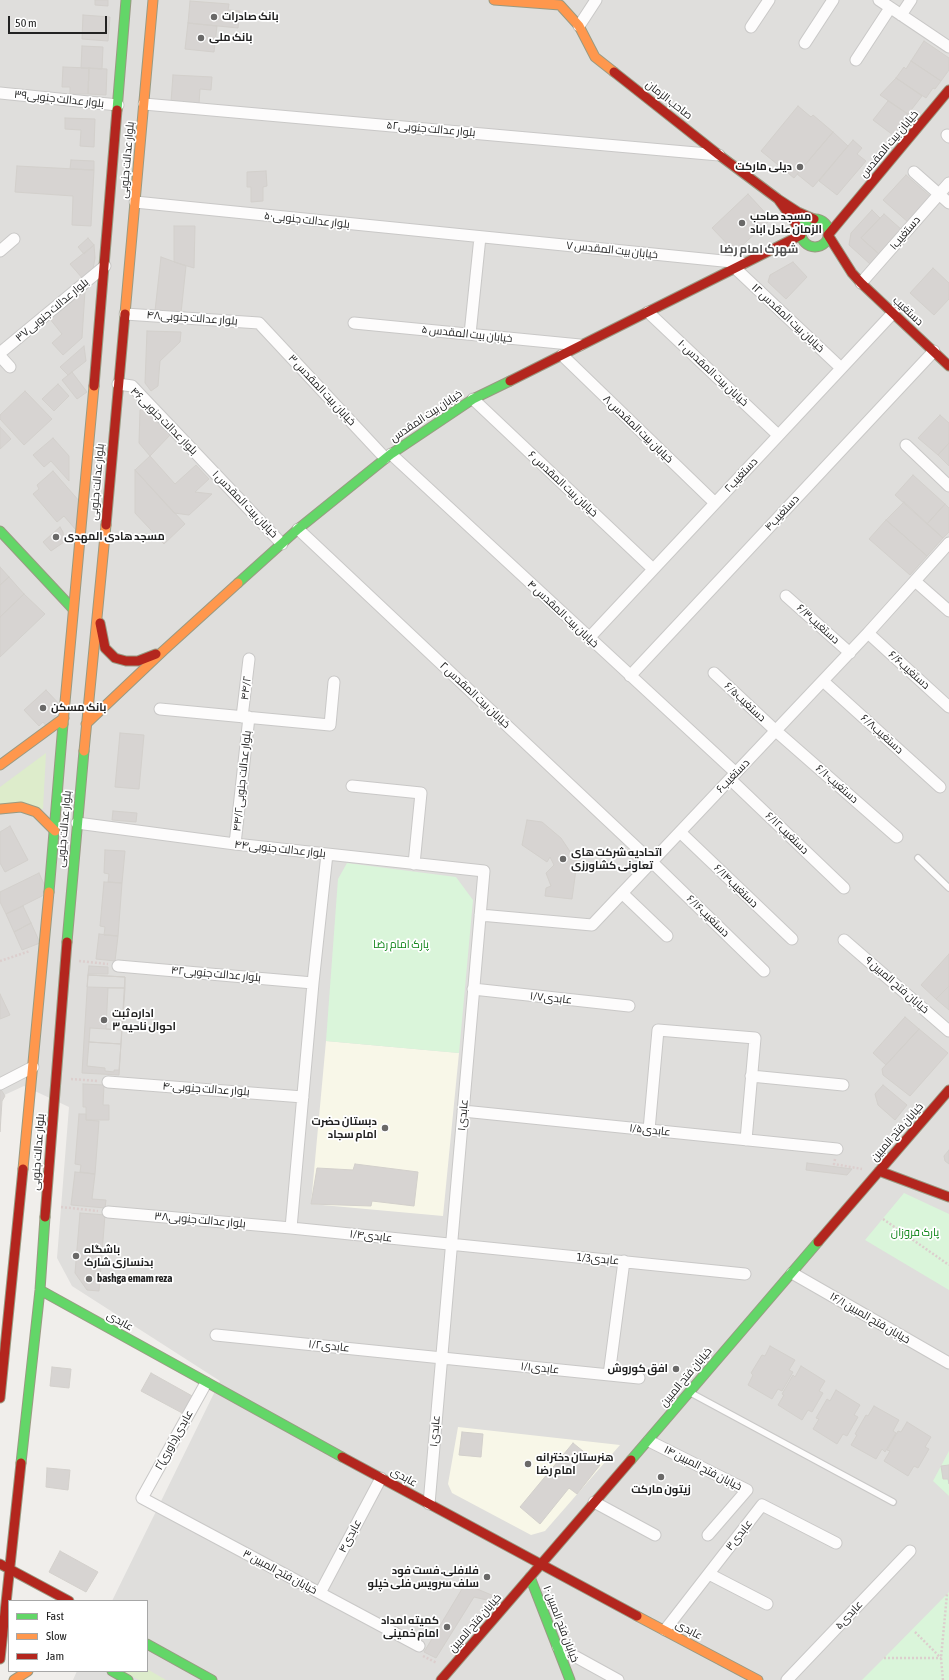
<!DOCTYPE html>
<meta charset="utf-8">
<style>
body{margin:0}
#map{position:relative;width:949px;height:1680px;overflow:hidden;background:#f0eeeb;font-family:"Asap Condensed",sans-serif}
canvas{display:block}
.legend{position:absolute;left:8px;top:1600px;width:140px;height:72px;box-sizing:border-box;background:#fff;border:1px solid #a7a7a7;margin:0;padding:5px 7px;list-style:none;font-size:12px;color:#222}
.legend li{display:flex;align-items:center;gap:8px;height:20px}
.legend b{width:20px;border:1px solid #a7a7a7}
.scale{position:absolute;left:8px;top:16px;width:99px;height:18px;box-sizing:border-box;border:2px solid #222;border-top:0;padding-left:5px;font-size:12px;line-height:14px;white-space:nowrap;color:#222;-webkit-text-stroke:3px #fff;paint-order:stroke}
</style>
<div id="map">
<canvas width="949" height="1680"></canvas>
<ul class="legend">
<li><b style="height:5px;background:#63d668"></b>Fast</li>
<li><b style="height:5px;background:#ff974d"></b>Slow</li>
<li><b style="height:5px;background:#b3261e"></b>Jam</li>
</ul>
<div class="scale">50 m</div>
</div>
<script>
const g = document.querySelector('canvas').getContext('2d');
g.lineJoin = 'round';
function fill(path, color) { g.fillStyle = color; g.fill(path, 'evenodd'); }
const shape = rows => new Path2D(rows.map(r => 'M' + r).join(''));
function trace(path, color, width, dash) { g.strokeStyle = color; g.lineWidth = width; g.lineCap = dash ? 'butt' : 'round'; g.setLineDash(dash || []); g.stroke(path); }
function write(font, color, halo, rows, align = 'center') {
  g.font = font + ' "Asap Condensed",Cairo,sans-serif'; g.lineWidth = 3.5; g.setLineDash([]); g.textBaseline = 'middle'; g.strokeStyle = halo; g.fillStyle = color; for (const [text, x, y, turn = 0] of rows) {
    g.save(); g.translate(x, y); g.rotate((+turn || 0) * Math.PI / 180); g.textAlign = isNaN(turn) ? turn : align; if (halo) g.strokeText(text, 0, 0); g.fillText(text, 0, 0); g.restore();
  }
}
const residential = shape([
 [0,0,949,0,949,1680,73,1680,77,1671,147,1671,147,1601,112,1601,220,1381,72,1286,57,1258,69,1107,24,1086,0,1097]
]);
const education = shape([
 [326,1041,459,1053,443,1216,311,1204],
 [458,1427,620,1445,545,1531,531,1535,452,1493,448,1484]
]);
const grass = shape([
 [46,753,43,809,0,807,0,787],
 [147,1669,166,1680,139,1680,122,1671,147,1671]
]);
const park = shape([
 [347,863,456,877,473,900,459,1053,326,1041,338,879],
 [904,1193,949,1214,949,1290,865,1240],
 [949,1451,949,1496,933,1481],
 [949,1592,949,1680,862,1680,884,1658]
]);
const building = shape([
 [95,0,108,0,108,6,95,5,95,0],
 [190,1,229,4,228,10,240,11,238,28,188,23,190,1],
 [83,15,110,17,108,41,82,39,83,15],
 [188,23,217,26,214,52,185,49,188,23],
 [924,41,949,58,949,70,941,81,911,61,924,41],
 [82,46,103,47,102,69,81,68,82,46],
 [911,61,941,81,935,89,933,88,926,98,896,78,904,67,906,69,911,61],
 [63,67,89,68,88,94,70,94,70,87,62,87,63,67],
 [89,68,107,69,106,95,88,94,89,68],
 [173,75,212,77,211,90,200,89,199,104,171,102,173,75],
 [896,78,922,96,908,114,880,95,896,78],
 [888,101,912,117,897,138,873,120,888,101],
 [798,106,811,117,813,115,833,132,794,178,761,151,798,106],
 [65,118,95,119,94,147,80,146,81,130,65,129,65,118],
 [833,132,848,146,813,187,797,174,833,132],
 [853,140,862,148,857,154,866,161,837,195,819,181,853,140],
 [71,160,94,161,94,170,70,169,71,160],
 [17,166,94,170,91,226,72,225,73,196,15,192,17,166],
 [266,171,267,186,263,187,263,201,251,202,251,187,247,187,247,172,266,171],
 [906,175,931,197,909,223,883,200,906,175],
 [748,194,771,219,735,252,712,228,748,194],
 [872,210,880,218,861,238,879,254,870,264,849,245,851,233,872,210],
 [884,214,902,230,879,254,861,238,884,214],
 [174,226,195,226,194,268,174,262,174,226],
 [88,238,94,245,84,254,78,247,88,238],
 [94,245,95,258,93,269,83,279,70,264,94,245],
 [161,257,186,266,181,313,155,311,161,257],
 [793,262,807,277,786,299,768,282,770,275,793,262],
 [933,268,949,283,949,299,934,315,910,293,933,268],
 [85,291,82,338,63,355,52,343,62,334,50,319,85,291],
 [147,331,181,332,180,342,160,361,158,386,151,391,145,383,147,331],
 [84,346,86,361,68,375,60,367,84,346],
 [72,372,87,392,77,399,62,380,72,372],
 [58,384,69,396,54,411,42,399,58,384],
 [25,391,52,419,24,445,0,419,0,415,25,391],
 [143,409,148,412,170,435,150,456,139,443,140,410,143,409],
 [940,415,949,423,949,443,938,455,918,438,940,415],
 [0,427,11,439,0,449,0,427],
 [53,438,69,456,69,481,51,461,44,467,33,455,53,438],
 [949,443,949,466,938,455,949,443],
 [150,456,175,484,196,465,209,479,195,492,212,494,189,515,174,513,135,470,150,456],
 [135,470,185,524,164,544,135,513,135,470],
 [53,471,80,502,76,530,64,516,57,522,33,494,39,489,37,485,53,471],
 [913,475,945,504,927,524,895,495,913,475],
 [904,502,943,538,927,556,886,520,904,502],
 [945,504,949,508,949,532,943,538,927,524,945,504],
 [886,520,927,556,910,575,869,539,886,520],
 [60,527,63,532,64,542,51,551,43,542,60,527],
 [0,567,9,577,0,585,0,567],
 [9,577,24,594,0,617,0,585,9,577],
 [24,594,45,614,0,657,0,617,24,594],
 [46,690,61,706,48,728,43,722,39,726,24,710,46,690],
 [120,733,144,735,139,789,115,787,120,733],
 [113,811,137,813,136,822,112,820,113,811],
 [527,820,542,822,561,838,577,862,572,899,545,896,546,888,551,886,546,873,554,865,550,857,547,862,522,845,527,820],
 [10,826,28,860,5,872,0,863,0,832,10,826],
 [105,850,125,851,122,883,108,882,109,874,104,873,105,850],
 [39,873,48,893,6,914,0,902,0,892,39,873],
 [104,882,122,883,118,936,104,935,105,927,100,926,104,882],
 [23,906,31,923,14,932,6,914,23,906],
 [31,923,40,943,22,950,14,932,31,923],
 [99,934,118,936,115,961,96,959,99,934],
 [949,954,949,986,936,999,921,985,949,954],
 [89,966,108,967,108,974,88,974,89,966],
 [88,975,125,977,125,988,87,987,88,975],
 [88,975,125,977,119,1075,82,1073,88,975],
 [949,986,949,1010,936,999,949,986],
 [108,988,125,988,122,1030,106,1029,108,988],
 [0,994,10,1015,0,1019,0,994],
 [905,1017,919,1029,886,1065,873,1053,905,1017],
 [90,1028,122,1030,121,1044,89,1042,90,1028],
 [919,1029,948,1053,910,1096,883,1075,882,1069,919,1029],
 [89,1042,121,1044,119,1070,114,1070,114,1072,105,1071,105,1068,87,1066,89,1042],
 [83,1084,104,1085,103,1105,109,1105,109,1120,86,1120,86,1107,83,1107,83,1084],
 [883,1085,907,1105,895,1120,878,1105,875,1094,883,1085],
 [0,1088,5,1096,2,1101,0,1132,0,1088],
 [79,1114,86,1114,86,1120,99,1121,95,1174,80,1172,81,1165,75,1164,79,1114],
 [949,1150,949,1164,945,1161,944,1156,949,1150],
 [807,1163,852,1169,847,1175,806,1170,807,1163],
 [355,1164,418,1172,414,1206,372,1201,371,1206,311,1204,317,1168,353,1170,355,1164],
 [75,1172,95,1174,92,1199,106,1200,105,1208,71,1205,75,1172],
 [80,1213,105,1215,99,1291,87,1290,75,1273,80,1213],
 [770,1346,795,1360,789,1370,793,1372,782,1391,778,1389,772,1399,748,1385,753,1375,751,1373,762,1355,765,1356,770,1346],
 [801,1366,825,1381,819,1391,823,1393,812,1412,808,1410,802,1420,778,1405,784,1395,782,1394,793,1375,795,1377,801,1366],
 [52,1367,71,1369,69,1388,50,1386,52,1367],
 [151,1373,194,1397,184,1414,141,1391,151,1373],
 [836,1390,860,1405,854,1415,858,1417,847,1436,843,1434,837,1444,813,1429,819,1419,816,1418,827,1399,830,1401,836,1390],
 [874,1406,899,1420,893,1431,896,1433,885,1452,882,1449,876,1459,851,1445,857,1435,855,1434,866,1415,868,1416,874,1406],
 [907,1422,931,1437,925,1447,929,1449,918,1468,914,1466,908,1476,884,1461,890,1451,887,1450,898,1431,901,1432,907,1422],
 [462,1432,483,1434,481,1457,459,1455,462,1432],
 [573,1443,600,1465,577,1494,569,1488,540,1524,520,1507,573,1443],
 [949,1465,949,1484,948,1479,943,1479,941,1466,949,1465],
 [47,1468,70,1470,68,1490,46,1487,47,1468],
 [60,1551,98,1572,86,1592,49,1572,60,1551],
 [465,1584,494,1596,491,1601,474,1597,436,1658,424,1652,465,1584]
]);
const path = shape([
 [0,961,30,951],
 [79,961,108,964],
 [71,1079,98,1081],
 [835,1159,834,1164,862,1169],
 [61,1207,98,1211],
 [883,1219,949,1265],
 [915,1632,941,1658],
 [423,1656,437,1663],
 [884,1658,941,1658],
 [943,1680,941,1658,947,1594]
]);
const lane = shape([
 [918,858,949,888],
 [691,1393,893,1502]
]);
const street = shape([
 [879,0,949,47],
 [901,15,911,0],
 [579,26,596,0],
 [751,27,769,0],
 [805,43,833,0],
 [856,60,890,8],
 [0,93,118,105],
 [144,104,719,155],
 [947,135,949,137],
 [914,172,949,203],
 [135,202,743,263],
 [0,251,14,239],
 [735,268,841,368],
 [861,283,949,183],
 [648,312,778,435],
 [125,314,259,323,385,458],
 [354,323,580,345],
 [470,334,480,237],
 [0,353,105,266],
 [562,355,715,503],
 [0,356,10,367],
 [118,384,132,386,282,544],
 [473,399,653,569],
 [906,445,949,486],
 [391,454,736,773],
 [298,529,652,862,764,971],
 [915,581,949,611],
 [786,596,850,653],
 [868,633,949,707],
 [589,638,893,313],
 [714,673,776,731,897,837],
 [630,676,934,351],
 [823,681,940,787],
 [160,709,330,725,334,682],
 [242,717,249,659],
 [730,779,844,888],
 [352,786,421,793,414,864],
 [77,823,235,844,484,871,429,1504],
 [680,832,792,939],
 [235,844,249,717],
 [622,893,667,936],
 [480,915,592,925,868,633,949,543],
 [844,940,949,1031],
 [118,966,313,983],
 [473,989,629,1006],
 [751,1076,843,1085],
 [108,1082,303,1097],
 [0,1084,33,1067],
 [463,1111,837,1149],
 [649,1130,658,1030,755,1038,746,1140],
 [108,1212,291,1228,745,1274],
 [291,1228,313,983,327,854],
 [792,1273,949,1363],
 [216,1335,639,1378],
 [609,1375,624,1261],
 [206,1383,142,1498,419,1646],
 [649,1441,747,1490,708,1535],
 [594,1502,655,1535],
 [709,1574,767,1604],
 [320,1593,381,1478],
 [665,1630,762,1505,836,1543],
 [558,1647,618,1680],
 [787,1680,910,1551]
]);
const fast = shape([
 [117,110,126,0],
 '801 233a14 14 0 1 1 28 0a14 14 0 1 1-28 0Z',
 [0,531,73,609],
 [238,583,298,529,391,454,473,399,510,381],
 [49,892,63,724],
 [67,942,84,751],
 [40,1290,342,1457],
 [631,1460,818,1242],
 [21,1463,40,1290,45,1217],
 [530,1577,570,1680],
 [147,1644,212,1680],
 [112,1671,128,1680]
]);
const slow = shape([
 [494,0,560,5,579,26,595,57,614,72],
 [125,314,153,0],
 [63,724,94,386],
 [86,724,163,651,238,583],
 [84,751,106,525],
 [0,765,64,718],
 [0,809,21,807,36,812,55,831],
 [23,1169,49,892],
 [637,1616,758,1680],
 [14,1680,28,1671]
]);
const jam = shape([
 [614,72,719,155,778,199,798,212,814,219],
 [949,90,828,235,852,273,861,283,949,366],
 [510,381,801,235,794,221,778,199],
 [94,386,117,110],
 [106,525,125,314],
 [100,623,105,648,115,658,126,661,138,661,156,654],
 [879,1171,949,1197],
 [45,1217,67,942],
 [818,1242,949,1090],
 [0,1398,23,1169],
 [342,1457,637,1616],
 [0,1564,69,1601],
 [0,1659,21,1463],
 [441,1680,631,1460]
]);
const markers = [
 [214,17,4,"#6a6968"],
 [201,38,4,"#6a6968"],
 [800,167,4,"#6a6968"],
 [742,223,4,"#6a6968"],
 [56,537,4,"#6a6968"],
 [43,708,4,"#6a6968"],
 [563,859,4,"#6a6968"],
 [104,1020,4,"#6a6968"],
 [385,1128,4,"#6a6968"],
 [76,1256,4,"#6a6968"],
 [89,1279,4,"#6a6968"],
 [676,1369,4,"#6a6968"],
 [528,1464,4,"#6a6968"],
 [661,1477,4,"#6a6968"],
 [487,1577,4,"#6a6968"],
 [447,1627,4,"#6a6968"]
];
const poiNames = [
 ["بانک صادرات",222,17],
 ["بانک ملی",209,38],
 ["دیلی مارکت",792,167,"right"],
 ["مسجد صاحب",750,217],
 ["الزمان عادل اباد",750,230],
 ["مسجد هادی المهدی",64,537],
 ["بانک مسکن",51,708],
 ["اتحادیه شرکت های",571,853],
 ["تعاونی کشاورزی",571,866],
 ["اداره ثبت",112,1014],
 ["احوال ناحیه ۳",112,1027],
 ["دبستان حضرت",377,1122,"right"],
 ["امام سجاد",377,1135,"right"],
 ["باشگاه",84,1250],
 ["بدنسازی شارک",84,1263],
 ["bashga emam reza",97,1279],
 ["افق کوروش",668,1369,"right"],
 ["هنرستان دخترانه",536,1458],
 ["امام رضا",536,1471],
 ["زیتون مارکت",661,1490,"center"],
 ["فلافلی. فست فود",479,1571,"right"],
 ["سلف سرویس فلی خپلو",479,1584,"right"],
 ["کمیته امداد",439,1621,"right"],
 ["امام خمینی",439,1634,"right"]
];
const streetNames = [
 ["۳۹بلوار عدالت جنوبی",59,99,6],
 ["صاحب الزمان",669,100,38],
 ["بلوار عدالت جنوبی۵۲",431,129,5],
 ["خیابان بیت المقدس",889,144,-50],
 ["بلوار عدالت جنوبی",127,160,-85],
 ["بلوار عدالت جنوبی۵۰",307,220,6],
 ["دستغیب۱",905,233,-49],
 ["خیابان بیت المقدس ۷",612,250,6],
 ["بلوار عدالت جنوبی۳۷",52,310,-40],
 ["دستغیب",908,311,43],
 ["بلوار عدالت جنوبی۴۸",192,318,4],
 ["خیابان بیت المقدس ۱۲",788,318,43],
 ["خیابان بیت المقدس ۵",467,334,6],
 ["خیابان بیت المقدس ۱۰",713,373,43],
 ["خیابان بیت المقدس ۳",322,390,47],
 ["خیابان بیت المقدس",426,416,-34],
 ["بلوار عدالت جنوبی۴۶",164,421,45],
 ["خیابان بیت المقدس ۸",638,429,44],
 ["۲دستغیب",741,475,-47],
 ["بلوار عدالت جنوبی",97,482,-85],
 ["خیابان بیت المقدس ۶",563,484,43],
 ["خیابان بیت المقدس ۱",245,504,46],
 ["دستغیب۴",782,513,-47],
 ["خیابان بیت المقدس ۴",563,614,43],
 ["دستغیب۶/۳",818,624,42],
 ["دستغیب۶/۶",909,670,42],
 ["۴۴/۲",246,688,-83],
 ["خیابان بیت المقدس ۲",475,695,43],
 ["دستغیب۶/۵",745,702,43],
 ["دستغیب۶/۸",882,734,42],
 ["دستغیب۶",733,776,-46],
 ["بلوار عدالت جنوبی۴۴/۲",242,781,-84],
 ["دستغیب۶/۱۰",837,784,41],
 ["بلوار عدالت جنوبی",64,829,-85],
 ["دستغیب۶/۱۲",787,833,44],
 ["بلوار عدالت جنوبی۴۴",280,849,6],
 ["دستغیب۶/۱۴",736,886,44],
 ["دستغیب۶/۱۶",708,916,44],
 ["بلوار عدالت جنوبی۴۲",216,974,5],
 ["خیابان فتح المبین ۹",897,985,41],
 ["عابدی۱/۷",551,998,6],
 ["بلوار عدالت جنوبی۴۰",206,1089,4],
 ["۱عابدی",463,1115,-85],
 ["عابدی۱/۵",650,1130,6],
 ["خیابان فتح المبین",897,1132,-49],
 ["بلوار عدالت جنوبی",38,1152,-86],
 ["بلوار عدالت جنوبی۳۸",200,1220,5],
 ["عابدی۱/۴",371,1236,6],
 ["عابدی1/3",598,1259,5],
 ["خیابان فتح المبین ۱۶/۱",870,1318,30],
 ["عابدی",120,1321,29],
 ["عابدی۱/۲",329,1346,6],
 ["عابدی۱/۱",540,1368,6],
 ["خیابان فتح المبین",686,1377,-50],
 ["عابدی۱",435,1431,-85],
 ["۲عابدی(داوری)",174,1440,-61],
 ["خیابان فتح المبین ۱۴",703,1468,27],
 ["عابدی",404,1477,29],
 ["عابدی۳",739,1535,-52],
 ["عابدی۴",350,1536,-62],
 ["خیابان فتح المبین ۳",280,1572,28],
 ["عابدی۵",849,1615,-47],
 ["خیابان فتح المبین",475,1623,-49],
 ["خیابان فتح المبین ۱۰",561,1624,69],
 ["عابدی",689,1630,28]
];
const parkNames = [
 ["پارک امام رضا",401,945],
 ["پارک فروزان",915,1233]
];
const neighbourhoodNames = [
 ["شهرک امام رضا",759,249]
];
fill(residential, '#dfdedc');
fill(education, '#f8f7e8');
fill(grass, '#ddeccb');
fill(park, '#daf5da');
fill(building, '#d7d4d2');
trace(building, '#d3d0cc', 1);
trace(lane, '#c9c8c7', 8);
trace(street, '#c9c8c7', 13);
trace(fast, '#999a82', 11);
trace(slow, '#999a82', 11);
trace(jam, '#999a82', 11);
trace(path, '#dccecd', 2.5, [2, 2]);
trace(lane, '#fdfcfc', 5.5);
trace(street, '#fdfcfc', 11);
trace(fast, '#63d668', 9);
trace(slow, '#ff974d', 9);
trace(jam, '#b3261e', 9);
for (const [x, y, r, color] of markers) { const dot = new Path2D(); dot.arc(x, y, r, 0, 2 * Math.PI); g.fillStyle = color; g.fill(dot); trace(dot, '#fff', 1.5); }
write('bold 11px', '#222', '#fff', poiNames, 'left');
write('11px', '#222', '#fff', streetNames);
write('11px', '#0c8416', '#fff', parkNames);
write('bold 12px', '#555', '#fff', neighbourhoodNames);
</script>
